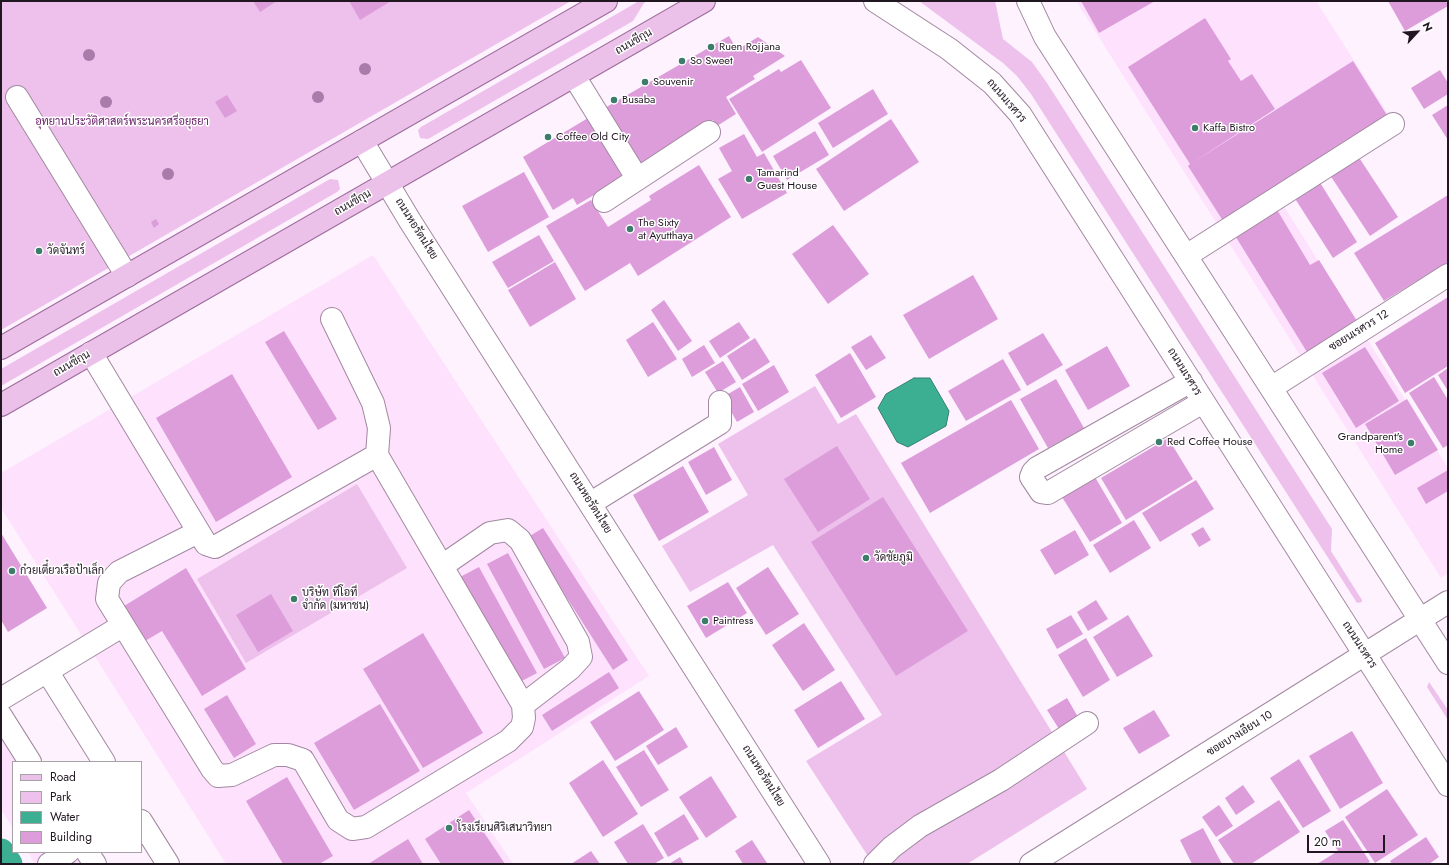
<!DOCTYPE html>
<meta charset="utf-8">
<style>
body{margin:0}
#map{position:relative;width:1449px;height:865px;overflow:hidden;background:#fdf2fd;font-family:Jost,sans-serif}
canvas{display:block}
.frame{position:absolute;inset:0;border:2px solid #211721;pointer-events:none}
.legend{position:absolute;left:12px;top:761px;width:130px;height:92px;box-sizing:border-box;background:#fff;border:1px solid #a6a2a6;margin:0;padding:5px 7px;list-style:none;font-size:12px;color:#211721}
.legend li{display:flex;align-items:center;gap:8px;height:20px}
.legend b{width:20px;border:1px solid #a6a2a6}
.north{position:absolute;left:1397px;top:12px;width:40px;height:40px;-webkit-text-stroke:3px #fff;paint-order:stroke;rotate:64deg;font-size:11px;font-weight:700;line-height:16px;text-align:center;color:#211721}
.north::after{content:'';display:block;margin:auto;width:14px;height:18px;background:#211721;clip-path:polygon(50% 0,100% 100%,50% 72%,0 100%)}
.scale{position:absolute;left:1307px;top:835px;width:78px;height:18px;box-sizing:border-box;border:2px solid #211721;border-top:0;padding-left:5px;font-size:12px;line-height:14px;white-space:nowrap;color:#211721;-webkit-text-stroke:3px #fff;paint-order:stroke}
</style>
<div id="map">
<canvas width="1449" height="865"></canvas>
<div class="frame"></div>
<ul class="legend">
<li><b style="height:5px;background:#ebc0e9"></b>Road</li>
<li><b style="height:11px;background:#edc1eb"></b>Park</li>
<li><b style="height:11px;background:#3caf92"></b>Water</li>
<li><b style="height:11px;background:#dd9ddb"></b>Building</li>
</ul>
<div class="north">N</div>
<div class="scale">20 m</div>
</div>
<script>
const g = document.querySelector('canvas').getContext('2d');
g.lineJoin = 'round';
function fill(path, color) { g.fillStyle = color; g.fill(path, 'evenodd'); }
const shape = rows => new Path2D(rows.map(r => 'M' + r).join(''));
function trace(path, color, width, dash) { g.strokeStyle = color; g.lineWidth = width; g.lineCap = dash ? 'butt' : 'round'; g.setLineDash(dash || []); g.stroke(path); }
function write(font, color, halo, rows, align = 'center') {
  g.font = font + ' Jost,Sarabun,sans-serif'; g.lineWidth = 3; g.setLineDash([]); g.textBaseline = 'middle'; g.strokeStyle = halo; g.fillStyle = color; for (const [text, x, y, turn = 0] of rows) {
    g.save(); g.translate(x, y); g.rotate((+turn || 0) * Math.PI / 180); g.textAlign = isNaN(turn) ? turn : align; if (halo) g.strokeText(text, 0, 0); g.fillText(text, 0, 0); g.restore();
  }
}
const built = shape([
 [1076,1,1316,1,1397,128,1280,200,1448,468,1448,573,1441,578],
 [373,255,649,676,466,793,513,864,226,864,1,508,1,473],
 [1,706,37,762,13,762,13,828,1,810],
 [28,852,94,852,101,864,35,864]
]);
const green = shape([
 [1,1,571,1,1,330],
 [639,1,647,1,644,3,633,21,428,139,420,138,418,130,421,127],
 [919,1,995,1,1003,39,1032,62,1047,83,1332,529,1331,551,1362,600,1362,602,1357,603,1031,94,1017,76,1003,63],
 [330,179,338,180,340,189,337,192,1,386,1,369],
 [815,386,838,424,856,414,1087,789,967,864,873,864,806,761,882,715,773,545,690,592,662,546,748,495,718,444],
 [357,484,407,568,246,663,197,579],
 [1429,682,1448,710,1448,720,1427,687]
]);
const water = shape([
 [914,378,930,378,949,411,946,426,908,447,897,442,878,408,886,394,914,378]
]);
const canal = shape([
 [1,852,9,864]
]);
const building = shape([
 [253,1,277,1,260,12],
 [349,1,391,1,360,20],
 [1081,1,1155,1,1099,33],
 [1388,1,1446,1,1448,6,1405,31],
 [1205,18,1231,59,1228,61,1241,81,1252,74,1275,109,1192,163,1353,61,1390,120,1225,224,1188,166,1190,164,1128,67],
 [729,36,737,50,758,37,785,56,753,76,755,79,726,97,736,114,717,126,713,120,677,140,682,148,639,172,603,109],
 [801,60,831,108,762,152,729,99,779,69,781,72],
 [1440,70,1448,83,1448,94,1424,109,1411,88],
 [873,89,888,114,833,148,818,123],
 [227,95,237,111,225,118,215,102],
 [1448,105,1448,140,1432,115],
 [588,118,623,178,577,205,573,198,553,210,523,157],
 [891,119,919,162,844,211,816,169],
 [815,131,829,155,787,180,773,156],
 [744,134,757,157,764,153,787,193,742,219,718,179,732,171,719,148],
 [1358,156,1398,217,1370,236,1330,175],
 [699,165,731,217,638,276,630,263,585,291,546,226,591,200,608,227,651,200,649,196],
 [524,172,549,217,488,252,462,206],
 [1319,181,1357,242,1333,258,1294,197],
 [1448,195,1448,262,1384,301,1354,253],
 [1276,208,1310,265,1319,260,1357,321,1307,352,1234,234],
 [156,219,159,224,154,228,151,222],
 [833,225,869,274,828,304,792,254],
 [539,235,554,261,508,288,492,262],
 [555,262,576,299,530,327,508,290],
 [973,275,998,319,929,359,903,315],
 [1448,297,1448,366,1405,393,1375,343],
 [664,300,692,341,678,351,651,310],
 [653,322,677,359,648,377,626,340],
 [739,322,750,338,720,358,709,341],
 [284,331,337,419,318,430,265,342],
 [1043,333,1063,365,1027,386,1008,353],
 [871,335,886,358,866,370,851,347],
 [755,338,770,362,742,380,727,356],
 [704,345,715,363,692,377,682,359],
 [1107,346,1130,386,1088,410,1065,370],
 [1365,347,1399,401,1356,428,1322,373],
 [850,353,876,397,841,418,815,375],
 [1003,359,1021,390,966,421,948,391],
 [723,361,736,382,718,393,705,372],
 [774,365,789,392,758,411,742,384],
 [1448,368,1448,391,1438,375],
 [232,374,292,477,216,522,156,418],
 [1434,377,1448,400,1448,445,1443,448,1409,393],
 [1056,379,1084,428,1048,448,1020,399],
 [740,387,754,412,737,422,723,397],
 [1407,399,1438,450,1395,475,1365,424],
 [1011,400,1039,449,930,513,901,463],
 [1168,438,1193,479,1126,520,1101,478],
 [837,446,870,499,818,532,784,479],
 [714,447,732,480,706,495,688,462],
 [683,466,709,512,659,541,633,495],
 [1448,470,1448,491,1426,504,1417,488],
 [1095,477,1122,523,1090,542,1062,497],
 [1196,480,1214,509,1160,542,1142,513],
 [883,497,968,631,896,676,811,542],
 [1134,520,1151,548,1110,573,1093,545],
 [1203,527,1211,540,1199,547,1191,534],
 [543,528,628,660,613,670,528,537],
 [1075,530,1089,555,1055,575,1040,550],
 [1,533,47,608,8,632,1,620],
 [508,553,565,658,544,669,487,564],
 [479,567,537,673,518,683,460,577],
 [768,567,799,614,766,635,736,588],
 [186,568,246,669,202,696,162,631,145,641,124,606],
 [728,582,747,613,706,638,687,606],
 [271,594,293,631,258,652,236,615],
 [1096,600,1108,619,1088,631,1077,612],
 [1071,615,1083,634,1057,649,1046,629],
 [1128,615,1153,656,1117,677,1093,637],
 [804,623,835,670,803,691,772,645],
 [423,633,483,733,423,768,363,669],
 [1086,638,1110,680,1083,697,1058,655],
 [609,672,619,688,552,731,542,715],
 [841,681,865,719,818,748,794,710],
 [639,691,664,730,615,761,590,722],
 [227,695,256,744,234,758,204,709],
 [1067,698,1078,717,1059,729,1047,710],
 [380,704,420,771,354,810,314,743],
 [1154,710,1170,736,1139,754,1123,728],
 [676,727,688,747,658,765,646,746],
 [1352,731,1383,783,1340,809,1309,756],
 [644,750,669,790,641,807,616,767],
 [1299,759,1331,811,1303,828,1270,778],
 [603,760,638,814,603,837,569,783],
 [711,776,737,817,706,838,679,797],
 [287,777,333,856,319,864,283,864,246,801],
 [1243,785,1255,802,1236,815,1225,798],
 [1387,789,1418,835,1375,863,1345,817],
 [1279,800,1300,832,1251,864,1234,864,1218,840],
 [1219,805,1233,826,1216,837,1202,817],
 [469,810,505,864,441,864,425,839],
 [684,814,699,839,668,857,654,833],
 [1343,820,1370,862,1366,864,1317,864,1338,851,1325,831],
 [643,824,664,858,654,864,628,864,614,842],
 [1203,828,1222,864,1192,864,1180,840],
 [1426,837,1439,857,1429,864,1392,864,1390,861],
 [408,839,423,864,368,864],
 [752,840,767,863,766,864,743,864,735,851],
 [591,851,600,864,571,864],
 [680,857,684,864,669,864]
]);
const minor = shape([
 [875,1,949,49,992,83,1020,114,1448,785],
 [1028,1,1045,37,1448,663],
 [574,76,637,178],
 [17,97,127,276],
 [362,141,410,221,819,864],
 [604,201,709,132],
 [1186,256,1393,124],
 [332,319,373,403,379,428,377,455],
 [91,353,206,544,215,547,377,455,523,705,524,718,522,727,508,741,366,827,352,829,338,820,303,760,288,755,274,755,232,775,218,776,212,769,107,599,109,583,119,572,198,532],
 [1191,381,1037,468,1033,472,1031,477,1041,492,1048,493,1203,402],
 [1271,388,1448,275],
 [591,503,720,423,720,402],
 [442,566,490,533,508,530,520,540,578,642,581,657,570,669,523,705],
 [47,671,104,762],
 [1,699,122,626],
 [1,716,30,762],
 [141,821,168,864],
 [87,852,95,864],
 [49,864,68,852],
 [875,864,892,847,920,826,1001,780,1087,723],
 [1031,864,1448,602]
]);
const major = shape([
 [1,348,606,1],
 [1,405,704,1]
]);
const trees = [
 [89,55],
 [365,69],
 [318,97],
 [106,102],
 [168,174]
];
const markers = [
 [711,47,4,"#3d7c6a"],
 [682,61,4,"#3d7c6a"],
 [645,82,4,"#3d7c6a"],
 [614,100,4,"#3d7c6a"],
 [1195,128,4,"#3d7c6a"],
 [548,137,4,"#3d7c6a"],
 [749,179,4,"#3d7c6a"],
 [630,229,4,"#3d7c6a"],
 [39,251,4,"#3d7c6a"],
 [1159,442,4,"#3d7c6a"],
 [1411,443,4,"#3d7c6a"],
 [866,558,4,"#3d7c6a"],
 [12,571,4,"#3d7c6a"],
 [294,599,4,"#3d7c6a"],
 [705,621,4,"#3d7c6a"],
 [449,828,4,"#3d7c6a"]
];
const streetNames = [
 ["ถนนชีกุน",634,42,-30],
 ["ถนนนเรศวร",1006,101,49],
 ["ถนนชีกุน",353,203,-30],
 ["ถนนหอรัตนไชย",416,229,58],
 ["ซอยนเรศวร 12",1359,331,-32],
 ["ถนนชีกุน",72,364,-30],
 ["ถนนนเรศวร",1184,372,58],
 ["ถนนหอรัตนไชย",590,503,58],
 ["ถนนนเรศวร",1359,645,57],
 ["ซอยบางเอียน 10",1240,734,-32],
 ["ถนนหอรัตนไชย",763,776,58]
];
const poiNames = [
 ["Ruen Rojjana",719,47],
 ["So Sweet",690,61],
 ["Souvenir",653,82],
 ["Busaba",622,100],
 ["Kaffa Bistro",1203,128],
 ["Coffee Old City",556,137],
 ["Tamarind",757,173],
 ["Guest House",757,186],
 ["The Sixty",638,223],
 ["at Ayutthaya",638,236],
 ["วัดจันทร์",47,251],
 ["Grandparent's",1403,437,"right"],
 ["Home",1403,450,"right"],
 ["Red Coffee House",1167,442],
 ["วัดชัยภูมิ",874,558],
 ["ก๋วยเตี๋ยวเรือป้าเล็ก",20,571],
 ["บริษัท ทีโอที",302,593],
 ["จำกัด (มหาชน)",302,606],
 ["Paintress",713,621],
 ["โรงเรียนศิริเสนาวิทยา",457,828]
];
const parkNames = [
 ["อุทยานประวัติศาสตร์พระนครศรีอยุธยา",122,122]
];
fill(built, '#fee2fd');
fill(green, '#edc1eb');
fill(water, '#3caf92');
trace(water, '#348170', 1);
trace(canal, '#3caf92', 27);
fill(building, '#dd9ddb');
trace(minor, '#a288a1', 24);
trace(major, '#9b6a9a', 24);
trace(minor, '#fff', 22);
trace(major, '#ebc0e9', 22);
g.fillStyle = '#a97baa';
for (const [x, y] of trees) { g.beginPath(); g.arc(x, y, 6, 0, 2 * Math.PI); g.fill(); }
for (const [x, y, r, color] of markers) { const dot = new Path2D(); dot.arc(x, y, r, 0, 2 * Math.PI); g.fillStyle = color; g.fill(dot); trace(dot, '#fff', 1.5); }
write('11px', '#211721', '#fff', streetNames);
write('11px', '#211721', '#fff', poiNames, 'left');
write('11px', '#651a66', '#fff', parkNames);
</script>
